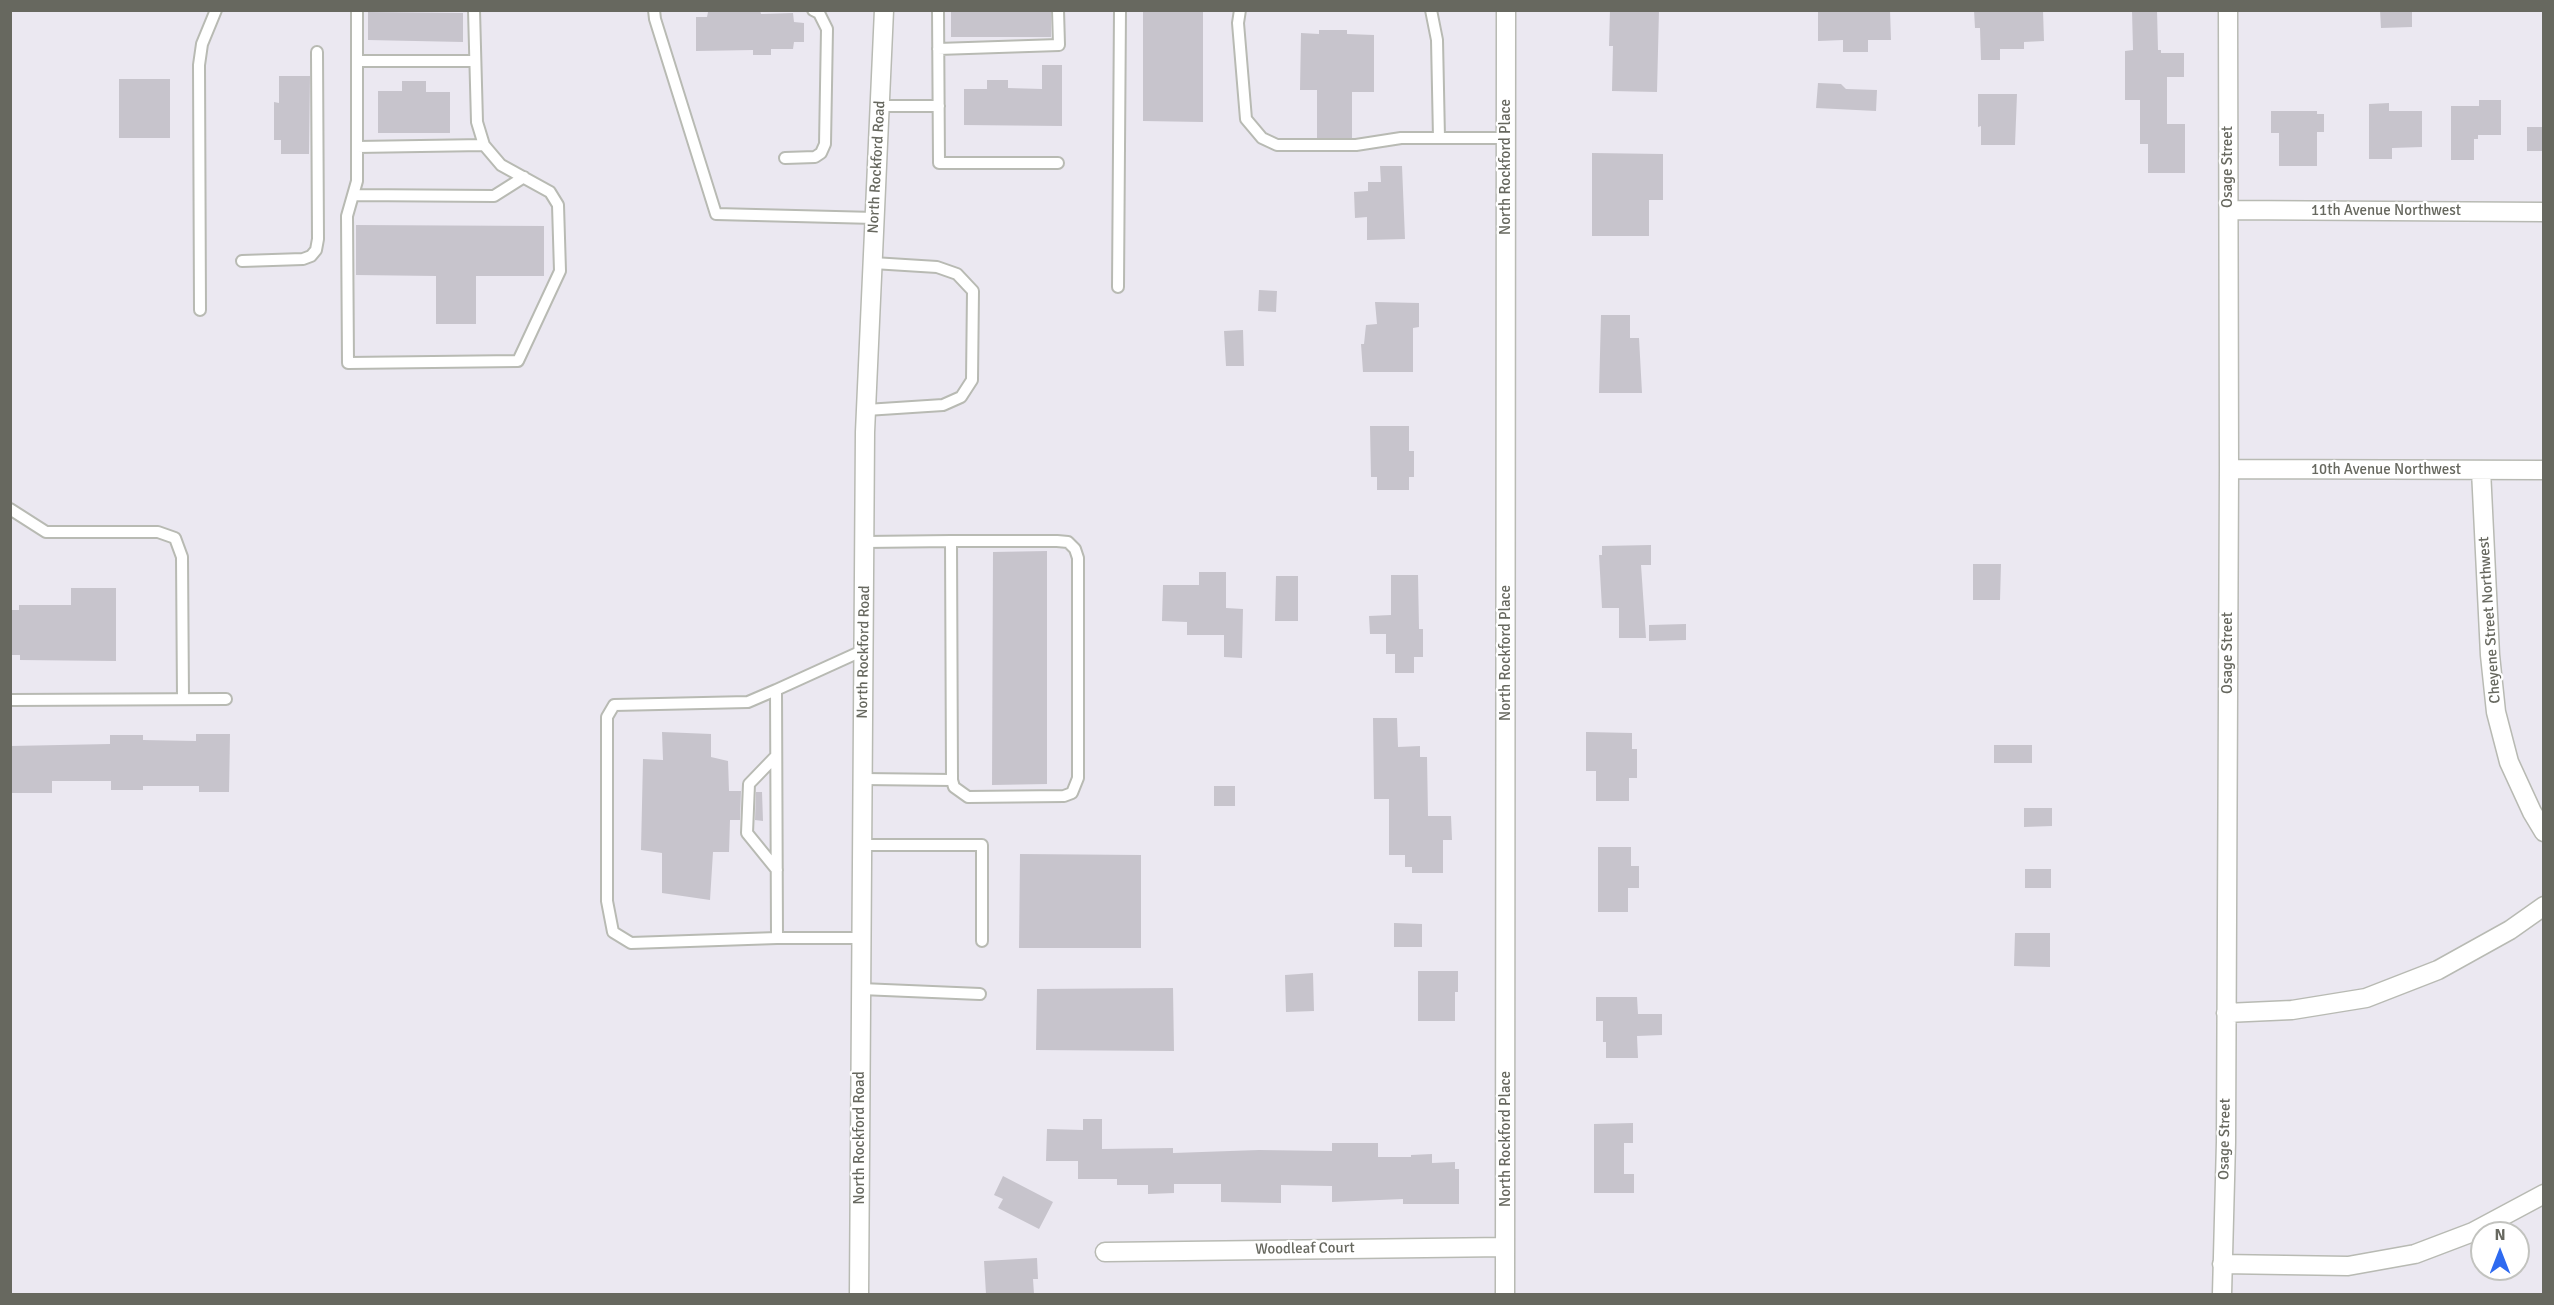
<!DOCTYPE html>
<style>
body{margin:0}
#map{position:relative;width:2554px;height:1305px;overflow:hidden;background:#ebe8f1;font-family:Signika,sans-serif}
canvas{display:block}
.frame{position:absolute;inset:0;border:12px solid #67685f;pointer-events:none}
.north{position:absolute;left:2470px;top:1221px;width:60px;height:60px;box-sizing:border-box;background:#fff;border:2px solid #c2c3bf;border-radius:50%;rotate:0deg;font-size:16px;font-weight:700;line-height:24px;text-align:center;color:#67685f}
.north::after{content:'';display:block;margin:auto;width:21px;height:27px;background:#2e6af0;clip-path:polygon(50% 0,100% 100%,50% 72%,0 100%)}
</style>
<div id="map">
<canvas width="2554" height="1305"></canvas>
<div class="frame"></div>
<div class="north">N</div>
</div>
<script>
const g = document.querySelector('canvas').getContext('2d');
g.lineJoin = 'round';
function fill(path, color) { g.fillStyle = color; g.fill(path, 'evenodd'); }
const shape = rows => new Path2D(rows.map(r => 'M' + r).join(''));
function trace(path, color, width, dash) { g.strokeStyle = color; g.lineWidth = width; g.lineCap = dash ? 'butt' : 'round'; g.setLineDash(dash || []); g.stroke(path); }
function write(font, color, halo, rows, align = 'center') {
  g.font = font + ' Signika,sans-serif'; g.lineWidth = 4.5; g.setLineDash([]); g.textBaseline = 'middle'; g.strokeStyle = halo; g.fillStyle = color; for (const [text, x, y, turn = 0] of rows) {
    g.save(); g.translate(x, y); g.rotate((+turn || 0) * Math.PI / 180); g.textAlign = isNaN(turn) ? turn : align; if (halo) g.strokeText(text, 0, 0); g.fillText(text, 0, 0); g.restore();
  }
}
const building = shape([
 [760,10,761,14,793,13,794,22,804,23,804,42,794,42,793,49,771,49,771,55,753,55,753,50,696,51,696,17,707,17,708,12],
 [1143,10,1203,10,1203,122,1143,121],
 [1610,10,1659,10,1657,92,1612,91,1613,46,1609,46],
 [1818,10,1890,10,1891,40,1868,40,1868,52,1843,52,1843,40,1818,41],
 [1974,10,2043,10,2044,41,2024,42,2024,49,2000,49,2000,60,1981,60,1980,28,1975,28],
 [2132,10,2157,10,2158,50,2161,50,2161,53,2184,53,2184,77,2167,77,2167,124,2185,124,2185,173,2148,173,2148,144,2140,144,2140,100,2125,100,2125,51,2133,50],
 [2380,10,2412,10,2412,27,2381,28],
 [951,11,1051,11,1051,37,951,37],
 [368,12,463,13,463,42,368,40],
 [1319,30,1347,30,1347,34,1374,35,1374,92,1352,92,1352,138,1317,138,1317,90,1300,90,1301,33,1319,34],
 [1042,65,1062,65,1062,126,964,125,964,89,987,89,987,80,1008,80,1008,88,1042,89],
 [279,76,310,76,309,154,281,154,281,140,274,140,274,102,279,103],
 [119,79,170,79,170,138,119,138],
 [402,81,426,81,426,92,450,92,450,133,378,133,378,91,402,91],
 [1818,83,1841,84,1846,89,1877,90,1876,111,1816,108],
 [1978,94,2017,94,2015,145,1981,145,1981,126,1978,127],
 [2479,100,2501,100,2501,135,2478,135,2478,139,2474,139,2474,160,2451,160,2451,106,2479,106],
 [2389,103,2389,111,2422,111,2422,147,2392,148,2392,159,2369,159,2369,104],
 [2271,111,2317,111,2317,114,2324,114,2324,132,2317,132,2317,166,2279,166,2279,133,2271,133],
 [2527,127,2544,127,2544,151,2527,151],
 [1592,153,1663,154,1663,200,1649,200,1649,236,1592,236],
 [1380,166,1402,166,1405,239,1367,240,1367,217,1355,218,1354,192,1368,191,1368,182,1381,182],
 [356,225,544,226,544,276,476,276,476,324,436,324,436,276,356,275],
 [1259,290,1277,291,1276,312,1258,311],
 [1375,302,1419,303,1419,327,1413,328,1413,372,1363,372,1361,344,1364,344,1366,325,1377,324],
 [1601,315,1630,315,1630,338,1639,338,1642,393,1599,393],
 [1243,330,1244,366,1226,366,1224,331],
 [1370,426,1409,426,1409,451,1414,451,1414,477,1409,477,1409,490,1377,490,1377,477,1371,477],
 [1651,545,1651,565,1641,565,1646,638,1619,638,1619,608,1602,608,1599,555,1602,555,1602,546],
 [1047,551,1047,784,992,785,993,552],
 [1973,564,2001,564,2000,600,1973,600],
 [1199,572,1226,572,1226,608,1243,609,1242,658,1224,657,1224,635,1187,635,1187,622,1162,621,1163,585,1199,585],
 [1391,575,1418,575,1419,629,1423,629,1423,657,1414,657,1414,673,1395,673,1395,654,1386,654,1386,634,1370,634,1369,616,1391,615],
 [1276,576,1298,576,1298,621,1275,621],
 [71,588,116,588,116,661,20,660,20,655,10,655,10,610,19,610,19,605,71,605],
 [1686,624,1686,640,1649,641,1649,625],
 [1373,718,1397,718,1398,747,1420,746,1420,757,1427,757,1428,816,1451,816,1452,840,1443,840,1443,873,1412,873,1412,867,1405,867,1405,855,1389,855,1389,799,1374,799],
 [662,732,711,734,711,757,728,761,729,791,741,791,740,820,730,820,729,852,713,852,710,900,662,893,662,853,641,850,643,759,663,760],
 [1586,732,1632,733,1632,749,1637,749,1637,778,1629,778,1629,801,1596,801,1596,771,1586,771],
 [196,734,230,734,229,792,199,792,199,786,143,786,143,790,111,790,111,781,52,781,52,793,10,793,10,746,110,744,110,735,143,735,143,740,196,741],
 [1994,745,2032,745,2032,763,1994,763],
 [1214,786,1235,786,1235,806,1214,806],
 [756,792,762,792,763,821,755,820],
 [2024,808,2052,808,2052,826,2024,827],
 [1598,847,1631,847,1631,866,1639,866,1639,888,1628,888,1628,912,1598,912],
 [1020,854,1141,855,1141,948,1019,948],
 [2025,869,2051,869,2051,888,2025,888],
 [1394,923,1422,924,1422,947,1394,947],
 [2015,933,2050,933,2050,967,2014,966],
 [1418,971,1458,971,1458,992,1455,992,1455,1021,1418,1021],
 [1313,973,1314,1011,1286,1012,1285,975],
 [1173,988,1174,1051,1036,1050,1037,989],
 [1596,997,1637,997,1638,1014,1662,1014,1662,1035,1637,1036,1638,1058,1606,1058,1606,1042,1603,1042,1603,1021,1596,1021],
 [1083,1119,1102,1119,1102,1149,1173,1148,1173,1153,1259,1150,1332,1151,1332,1143,1378,1143,1378,1157,1411,1157,1411,1155,1432,1154,1432,1163,1455,1162,1455,1169,1459,1169,1459,1204,1403,1204,1403,1199,1332,1202,1332,1186,1281,1185,1281,1203,1221,1202,1221,1184,1174,1184,1174,1193,1148,1194,1148,1185,1117,1185,1117,1179,1078,1179,1078,1161,1046,1161,1047,1129,1083,1130],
 [1633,1123,1633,1143,1624,1143,1624,1174,1634,1174,1634,1193,1594,1193,1594,1124],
 [1003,1176,1053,1202,1039,1229,998,1208,1003,1199,994,1195],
 [1037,1258,1038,1279,1033,1279,1034,1294,986,1294,984,1261]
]);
const service = shape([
 [357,10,357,181,347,216,348,363,518,361,560,271,558,205,550,192,501,165,484,145,477,122,474,10],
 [654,10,655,19,716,214,875,218],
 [938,10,939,163,1058,163],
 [1240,10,1238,23,1246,119,1262,138,1277,145,1356,145,1401,138,1506,138],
 [1431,10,1437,40,1439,138],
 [938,49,1059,45,1058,10],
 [357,61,475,61],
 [880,106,939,106],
 [357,147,484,145],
 [785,158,815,157,821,153,825,144,827,29,819,13,813,10],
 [353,195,494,196,524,177],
 [242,261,303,259,311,256,316,250,318,239,317,52],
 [1118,287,1120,10],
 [200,310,199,65,202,44,216,10],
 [866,410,943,405,961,397,972,380,973,291,957,274,937,267,873,263],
 [10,509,46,532,158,532,175,538,182,557,183,699],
 [865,542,951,541,1057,541,1068,542,1075,549,1078,558,1078,778,1072,793,1064,796,968,797,954,787,952,780,951,541],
 [776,690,748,702,614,705,607,717,607,901,613,932,631,943,777,938],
 [10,700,226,699],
 [776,756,749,784,747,833,777,870],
 [863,779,952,780],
 [862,845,982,845,982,941],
 [862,938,777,938,776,690,864,650],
 [861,989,980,994]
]);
const minor = shape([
 [2229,210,2544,212],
 [2229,469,2544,470],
 [2481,470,2490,655,2496,712,2509,762,2532,812,2544,832],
 [2226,1013,2292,1010,2366,998,2438,970,2510,930,2544,906],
 [1105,1252,1505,1247],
 [2222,1264,2348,1266,2415,1254,2473,1232,2544,1194],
 [1505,1294,1506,10],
 [2222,1294,2226,1142,2229,469,2228,10]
]);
const tertiary = shape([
 [859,1294,865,432,884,10]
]);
const streetNames = [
 ["North Rockford Road",877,167,-87],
 ["North Rockford Place",1506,167,-90],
 ["Osage Street",2228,167,-90],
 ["11th Avenue Northwest",2386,211],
 ["10th Avenue Northwest",2386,470],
 ["Cheyene Street Northwest",2490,620,-94],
 ["North Rockford Road",864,652,-89],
 ["North Rockford Place",1506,653,-90],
 ["Osage Street",2228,653,-90],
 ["North Rockford Road",860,1138,-90],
 ["North Rockford Place",1506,1139,-90],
 ["Osage Street",2225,1139,-89],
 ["Woodleaf Court",1305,1249,-1]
];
fill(building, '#c7c4cc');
trace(service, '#b8bab3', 14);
trace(minor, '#b8bab3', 21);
trace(tertiary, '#b8bab3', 21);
trace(service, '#fff', 10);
trace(minor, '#fff', 18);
trace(tertiary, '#fff', 18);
write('15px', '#67685f', '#fff', streetNames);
</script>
